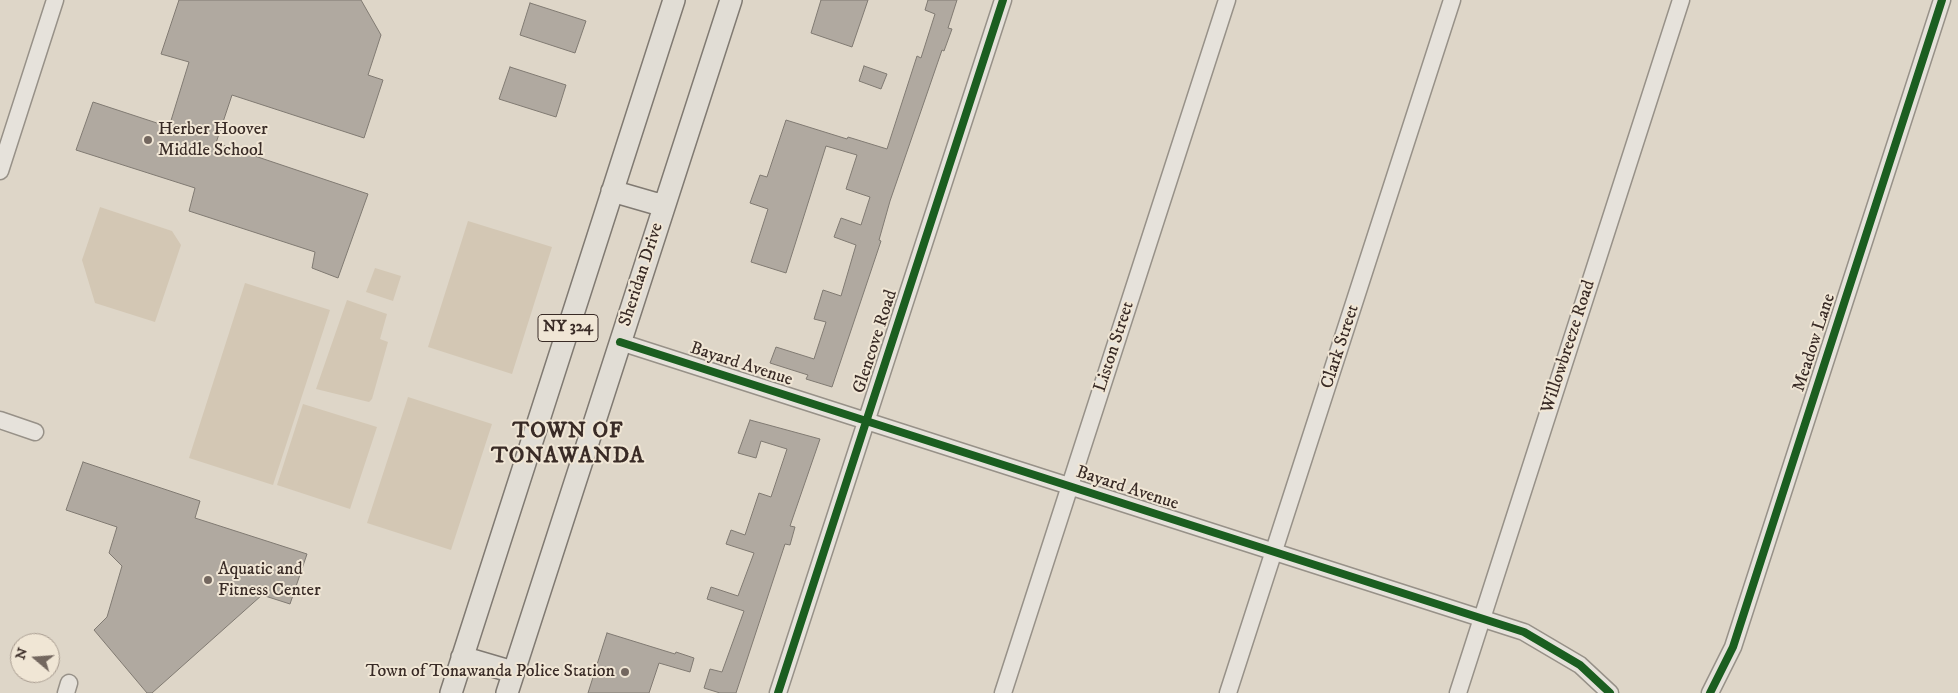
<!DOCTYPE html>
<style>
body{margin:0}
#map{position:relative;width:1958px;height:693px;overflow:hidden;background:#ded6c8;font-family:"IM FELL DW Pica",serif}
canvas{display:block}
.north{position:absolute;left:10px;top:633px;width:50px;height:50px;box-sizing:border-box;background:#f0e6d5;border:1px solid #a79b8f;border-radius:50%;rotate:288deg;font-size:14px;font-weight:700;line-height:20px;text-align:center;color:#392b26}
.north::after{content:'';display:block;margin:auto;width:18px;height:22px;background:#73675f;clip-path:polygon(50% 0,100% 100%,50% 72%,0 100%)}
</style>
<div id="map">
<canvas width="1958" height="693"></canvas>
<div class="north">N</div>
</div>
<script>
const g = document.querySelector('canvas').getContext('2d');
g.lineJoin = 'round';
function fill(path, color) { g.fillStyle = color; g.fill(path, 'evenodd'); }
const shape = rows => new Path2D(rows.map(r => 'M' + r).join(''));
function trace(path, color, width, dash) { g.strokeStyle = color; g.lineWidth = width; g.lineCap = dash ? 'butt' : 'round'; g.setLineDash(dash || []); g.stroke(path); }
function write(font, color, halo, rows, align = 'center') {
  g.font = font + ' "IM FELL DW Pica",serif'; g.lineWidth = 4; g.setLineDash([]); g.textBaseline = 'middle'; g.strokeStyle = halo; g.fillStyle = color; for (const [text, x, y, turn = 0] of rows) {
    g.save(); g.translate(x, y); g.rotate((+turn || 0) * Math.PI / 180); g.textAlign = isNaN(turn) ? turn : align; if (halo) g.strokeText(text, 0, 0); g.fillText(text, 0, 0); g.restore();
  }
}
const green = shape([
 [100,207,172,231,181,245,155,322,95,303,82,260],
 [468,221,552,247,512,374,428,347],
 [375,268,401,276,393,301,366,292],
 [245,283,330,310,273,485,189,458],
 [347,300,387,314,380,339,388,342,372,399,369,402,316,389],
 [408,397,492,424,451,550,367,523],
 [303,404,377,427,350,509,277,485]
]);
const building = shape([
 [179,0,361,0,381,35,368,75,383,80,364,138,232,95,216,143,368,194,338,278,312,268,315,252,189,211,195,188,76,150,93,102,169,127,189,62,161,54,179,0],
 [821,0,868,0,852,47,811,33,821,0],
 [928,0,957,0,948,28,952,29,944,51,942,50,890,201,879,240,881,241,832,387,806,379,808,375,770,363,776,347,814,359,826,322,814,319,823,290,841,296,856,245,834,237,841,218,861,225,870,197,846,189,857,155,826,146,786,273,751,262,768,209,750,203,760,175,767,177,786,120,847,139,848,137,887,149,917,56,921,58,935,14,925,10,928,0],
 [530,3,586,21,575,53,520,35,530,3],
 [864,66,887,74,881,89,859,81,864,66],
 [510,67,566,85,556,117,499,99,510,67],
 [750,420,820,439,790,526,795,527,790,545,785,544,736,693,720,693,704,688,710,669,722,672,744,611,707,599,711,587,738,596,754,553,726,544,731,530,745,535,759,493,771,497,787,449,761,441,756,458,738,453,750,420],
 [83,462,200,501,195,518,307,554,290,604,262,595,152,693,147,693,94,630,107,617,122,566,109,553,117,527,66,510,83,462],
 [607,633,675,654,676,652,694,658,690,672,659,663,649,693,588,693,607,633]
]);
const minor = shape([
 [0,171,55,0],
 [620,342,1524,632,1580,665,1610,693],
 [0,420,35,432],
 [66,693,69,683],
 [778,693,1003,0],
 [1003,693,1227,0],
 [1228,693,1452,0],
 [1458,693,1681,0],
 [1710,693,1733,647,1942,0]
]);
const major = shape([
 [612,191,664,206],
 [462,657,513,672],
 [451,693,674,0],
 [507,693,731,0]
]);
const cycleway = shape([
 [620,342,1524,632,1580,665,1610,693],
 [778,693,1003,0],
 [1710,693,1733,647,1942,0]
]);
const markers = [
 [148,140,5,"#73675f"],
 [208,580,5,"#73675f"],
 [625,672,5,"#73675f"]
];
const shields = [
 [568,328,60]
];
const shieldNames = [
 ["NY 324",568,328]
];
const poiNames = [
 ["Herber Hoover",158,130],
 ["Middle School",158,151],
 ["Aquatic and",218,570],
 ["Fitness Center",218,591],
 ["Town of Tonawanda Police Station",615,672,"right"]
];
const streetNames = [
 ["Sheridan Drive",642,275,-72],
 ["Glencove Road",876,342,-72],
 ["Meadow Lane",1815,343,-72],
 ["Liston Street",1115,347,-72],
 ["Clark Street",1341,347,-72],
 ["Willowbreeze Road",1569,347,-72],
 ["Bayard Avenue",741,365,18],
 ["Bayard Avenue",1127,489,18]
];
const districtNames = [
 ["TOWN OF",568,432],
 ["TONAWANDA",568,457]
];
fill(green, '#d3c7b4');
fill(building, '#b0a9a0');
trace(building, '#807a72', 1);
trace(minor, '#979188', 19);
trace(major, '#807a72', 24);
trace(minor, '#e6e2db', 16);
trace(major, '#e1ddd5', 21);
trace(cycleway, '#1b5e20', 8);
for (const [x, y, r, color] of markers) { const dot = new Path2D(); dot.arc(x, y, r, 0, 2 * Math.PI); g.fillStyle = color; g.fill(dot); trace(dot, '#f0e6d5', 2); }
for (const [x, y, w] of shields) { const box = new Path2D(); box.roundRect(x - w / 2, y - 13.5, w, 27, 4); g.fillStyle = '#f0e6d5'; g.fill(box); trace(box, '#392b26', 1); }
write('bold 16px', '#392b26', null, shieldNames);
write('18px', '#392b26', '#f0e6d5', poiNames, 'left');
write('18px', '#392b26', '#f0e6d5', streetNames);
g.letterSpacing = '1px';
write('bold 22px', '#392b26', '#f0e6d5', districtNames);
g.letterSpacing = '0px';
</script>
